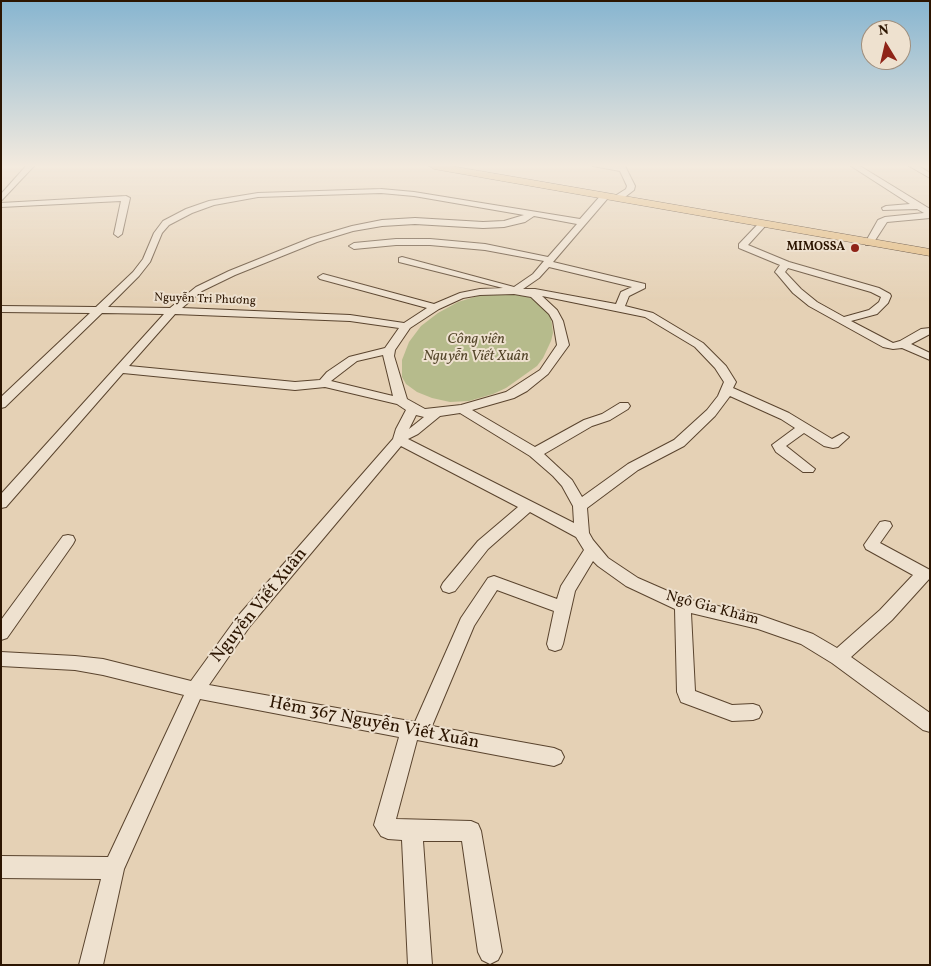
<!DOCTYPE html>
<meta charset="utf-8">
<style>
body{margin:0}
#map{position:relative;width:931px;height:966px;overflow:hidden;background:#e5d1b5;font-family:Vollkorn,serif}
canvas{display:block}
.frame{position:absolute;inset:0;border:2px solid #2c1501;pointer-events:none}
.north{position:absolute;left:861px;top:20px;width:50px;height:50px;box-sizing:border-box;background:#eee1cf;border:1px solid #a08f7d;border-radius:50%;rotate:351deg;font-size:14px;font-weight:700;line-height:20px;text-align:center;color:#2c1501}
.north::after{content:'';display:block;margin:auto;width:18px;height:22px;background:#8f2418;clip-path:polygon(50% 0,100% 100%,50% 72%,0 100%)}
</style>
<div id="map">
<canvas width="931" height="966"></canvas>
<div class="frame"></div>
<div class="north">N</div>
</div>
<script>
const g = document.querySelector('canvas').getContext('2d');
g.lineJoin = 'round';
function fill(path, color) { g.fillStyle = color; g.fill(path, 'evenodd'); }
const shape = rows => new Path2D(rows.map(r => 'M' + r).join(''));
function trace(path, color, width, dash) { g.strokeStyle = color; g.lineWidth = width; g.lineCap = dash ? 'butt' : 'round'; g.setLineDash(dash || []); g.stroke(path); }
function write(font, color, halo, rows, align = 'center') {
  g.font = font + ' Vollkorn,serif'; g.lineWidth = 4; g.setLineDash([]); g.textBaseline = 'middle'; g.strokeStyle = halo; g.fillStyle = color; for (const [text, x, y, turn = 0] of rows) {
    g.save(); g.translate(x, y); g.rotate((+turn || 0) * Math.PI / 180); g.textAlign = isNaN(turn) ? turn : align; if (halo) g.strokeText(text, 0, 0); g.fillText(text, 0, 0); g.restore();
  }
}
const green = shape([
 [502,292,522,295,534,299,544,306,551,317,553,333,551,341,543,358,537,366,506,388,493,394,469,401,450,402,432,398,417,392,406,384,402,377,402,360,409,342,421,326,438,313,458,302,481,295]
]);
const minor = shape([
 [26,166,34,166,1,201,1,194,26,166],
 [593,166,625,166,635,186,634,190,621,200,615,200,615,196,626,189,627,186,620,171,593,166],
 [851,166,860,166,930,209,930,218,887,222,872,245,866,245,865,243,878,220,885,217,924,213,917,209,883,210,882,208,886,206,910,204,851,166],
 [909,166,919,166,930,173,930,178,909,166],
 [381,189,414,192,580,219,602,194,608,194,608,198,553,262,645,284,645,288,629,296,625,306,653,313,703,343,726,366,736,382,733,388,789,413,832,439,843,433,849,437,838,447,833,448,824,446,804,433,786,446,815,469,813,472,803,472,776,452,772,445,795,428,781,419,730,396,715,416,684,446,638,470,587,508,589,533,593,540,608,558,638,578,686,599,759,615,813,634,837,648,880,610,913,575,866,549,864,545,880,522,885,521,890,522,892,526,880,543,930,570,930,578,892,620,851,657,930,713,930,732,923,730,832,663,801,644,758,629,691,613,695,691,732,705,753,704,759,706,762,712,759,718,753,720,732,721,681,702,677,692,675,609,626,586,598,566,593,561,575,591,563,644,561,649,555,651,549,649,547,644,554,611,497,590,474,626,432,726,554,748,561,751,564,757,561,763,554,766,417,740,396,819,471,821,478,824,481,831,502,952,498,960,490,964,482,960,478,952,462,841,423,841,432,965,408,965,402,840,388,839,381,836,374,825,399,737,200,699,124,869,103,965,79,965,101,879,1,878,1,856,108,857,184,695,103,675,75,670,1,666,1,652,75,656,103,659,191,681,238,616,393,439,396,429,406,410,397,404,325,387,295,390,123,373,6,507,1,508,1,494,164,314,102,313,5,407,1,408,1,397,90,313,1,312,1,306,96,307,133,272,143,259,154,233,163,221,186,209,209,201,258,193,381,189],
 [381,193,414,196,524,215,504,221,483,222,415,218,382,220,352,226,311,238,229,271,196,287,170,308,108,307,139,276,150,262,162,233,169,225,192,213,214,205,258,197,381,193],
 [534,216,577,224,548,257,485,244,430,239,396,239,354,243,349,246,354,249,396,245,430,245,485,250,544,261,533,274,514,287,402,257,399,258,399,262,503,288,480,289,460,293,434,304,323,274,318,277,320,279,427,308,404,323,350,315,182,308,202,291,235,275,317,242,353,231,382,226,415,224,483,228,504,227,525,222,534,216],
 [549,267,632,287,621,292,616,304,535,289,523,289,539,278,549,267],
 [514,294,531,297,549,314,553,321,557,345,540,370,506,392,461,405,425,409,407,399,394,356,395,350,410,328,439,309,463,298,480,295,514,294],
 [542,296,645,317,695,347,715,368,724,382,718,396,707,410,674,440,628,464,582,497,572,480,544,454,592,426,610,420,628,409,630,406,628,403,620,403,602,414,584,420,535,447,472,410,514,398,527,391,548,374,569,345,563,321,557,310,542,296],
 [175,314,350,321,399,328,385,348,349,357,327,372,320,380,295,382,129,366,175,314],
 [383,355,393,396,331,381,357,361,383,355],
 [460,413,530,456,553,476,562,486,573,506,574,523,408,439,418,434,440,416,460,413],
 [416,415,424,417,409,429,416,415],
 [401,446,518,507,478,541,443,583,441,587,443,591,449,593,455,591,488,549,530,512,576,537,584,550,561,586,557,599,494,576,488,578,461,618,415,722,209,685,250,626,401,446],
 [126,196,130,198,122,234,118,237,114,234,121,201,1,207,1,203,126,196],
 [763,221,767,224,748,245,789,262,879,288,890,294,891,296,888,303,877,314,851,321,893,343,900,341,921,329,930,328,930,334,911,344,930,353,930,360,902,348,893,349,883,347,809,306,793,293,777,274,775,272,780,265,739,248,739,244,760,222,763,221],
 [788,268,871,292,881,297,879,302,869,310,844,317,817,302,801,289,785,272,788,268],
 [68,535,73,536,75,540,73,544,7,638,1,640,1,620,63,536,68,535]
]);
const major = shape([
 [429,166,451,166,930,249,930,256,434,169,429,166]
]);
const markers = [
 [855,248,5,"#8f2418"]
];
const farPoinames = [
 ["MIMOSSA",845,248]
];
const farStreetnames = [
 ["Nguyễn Tri Phương",205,300,2]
];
const parkNames = [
 ["Công viên",476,340],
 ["Nguyễn Viết Xuân",476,357]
];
const streetNames = [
 ["Ngô Gia Khảm",712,609,15]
];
const nearStreetnames = [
 ["Nguyễn Viết Xuân",260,606,-51],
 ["Hẻm 367 Nguyễn Viết Xuân",374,724,11]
];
fill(green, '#b6bb8c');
trace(minor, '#5a442e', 2);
trace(major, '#2c1501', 1);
fill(minor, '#eee1cf');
fill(major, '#e2b87a');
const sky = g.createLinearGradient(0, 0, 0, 301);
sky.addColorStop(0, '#87b5d0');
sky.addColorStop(0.55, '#f3eade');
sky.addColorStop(1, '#f3eade00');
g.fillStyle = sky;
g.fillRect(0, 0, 931, 301);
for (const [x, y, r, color] of markers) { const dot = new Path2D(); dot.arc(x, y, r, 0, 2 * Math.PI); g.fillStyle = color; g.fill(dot); trace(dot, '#eee1cf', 2); }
write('bold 12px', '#2c1501', '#eee1cf', farPoinames, 'right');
write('12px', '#2c1501', '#eee1cf', farStreetnames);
write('italic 15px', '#55472b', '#eee1cf', parkNames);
write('15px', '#2c1501', '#eee1cf', streetNames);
write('18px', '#2c1501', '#eee1cf', nearStreetnames);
</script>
